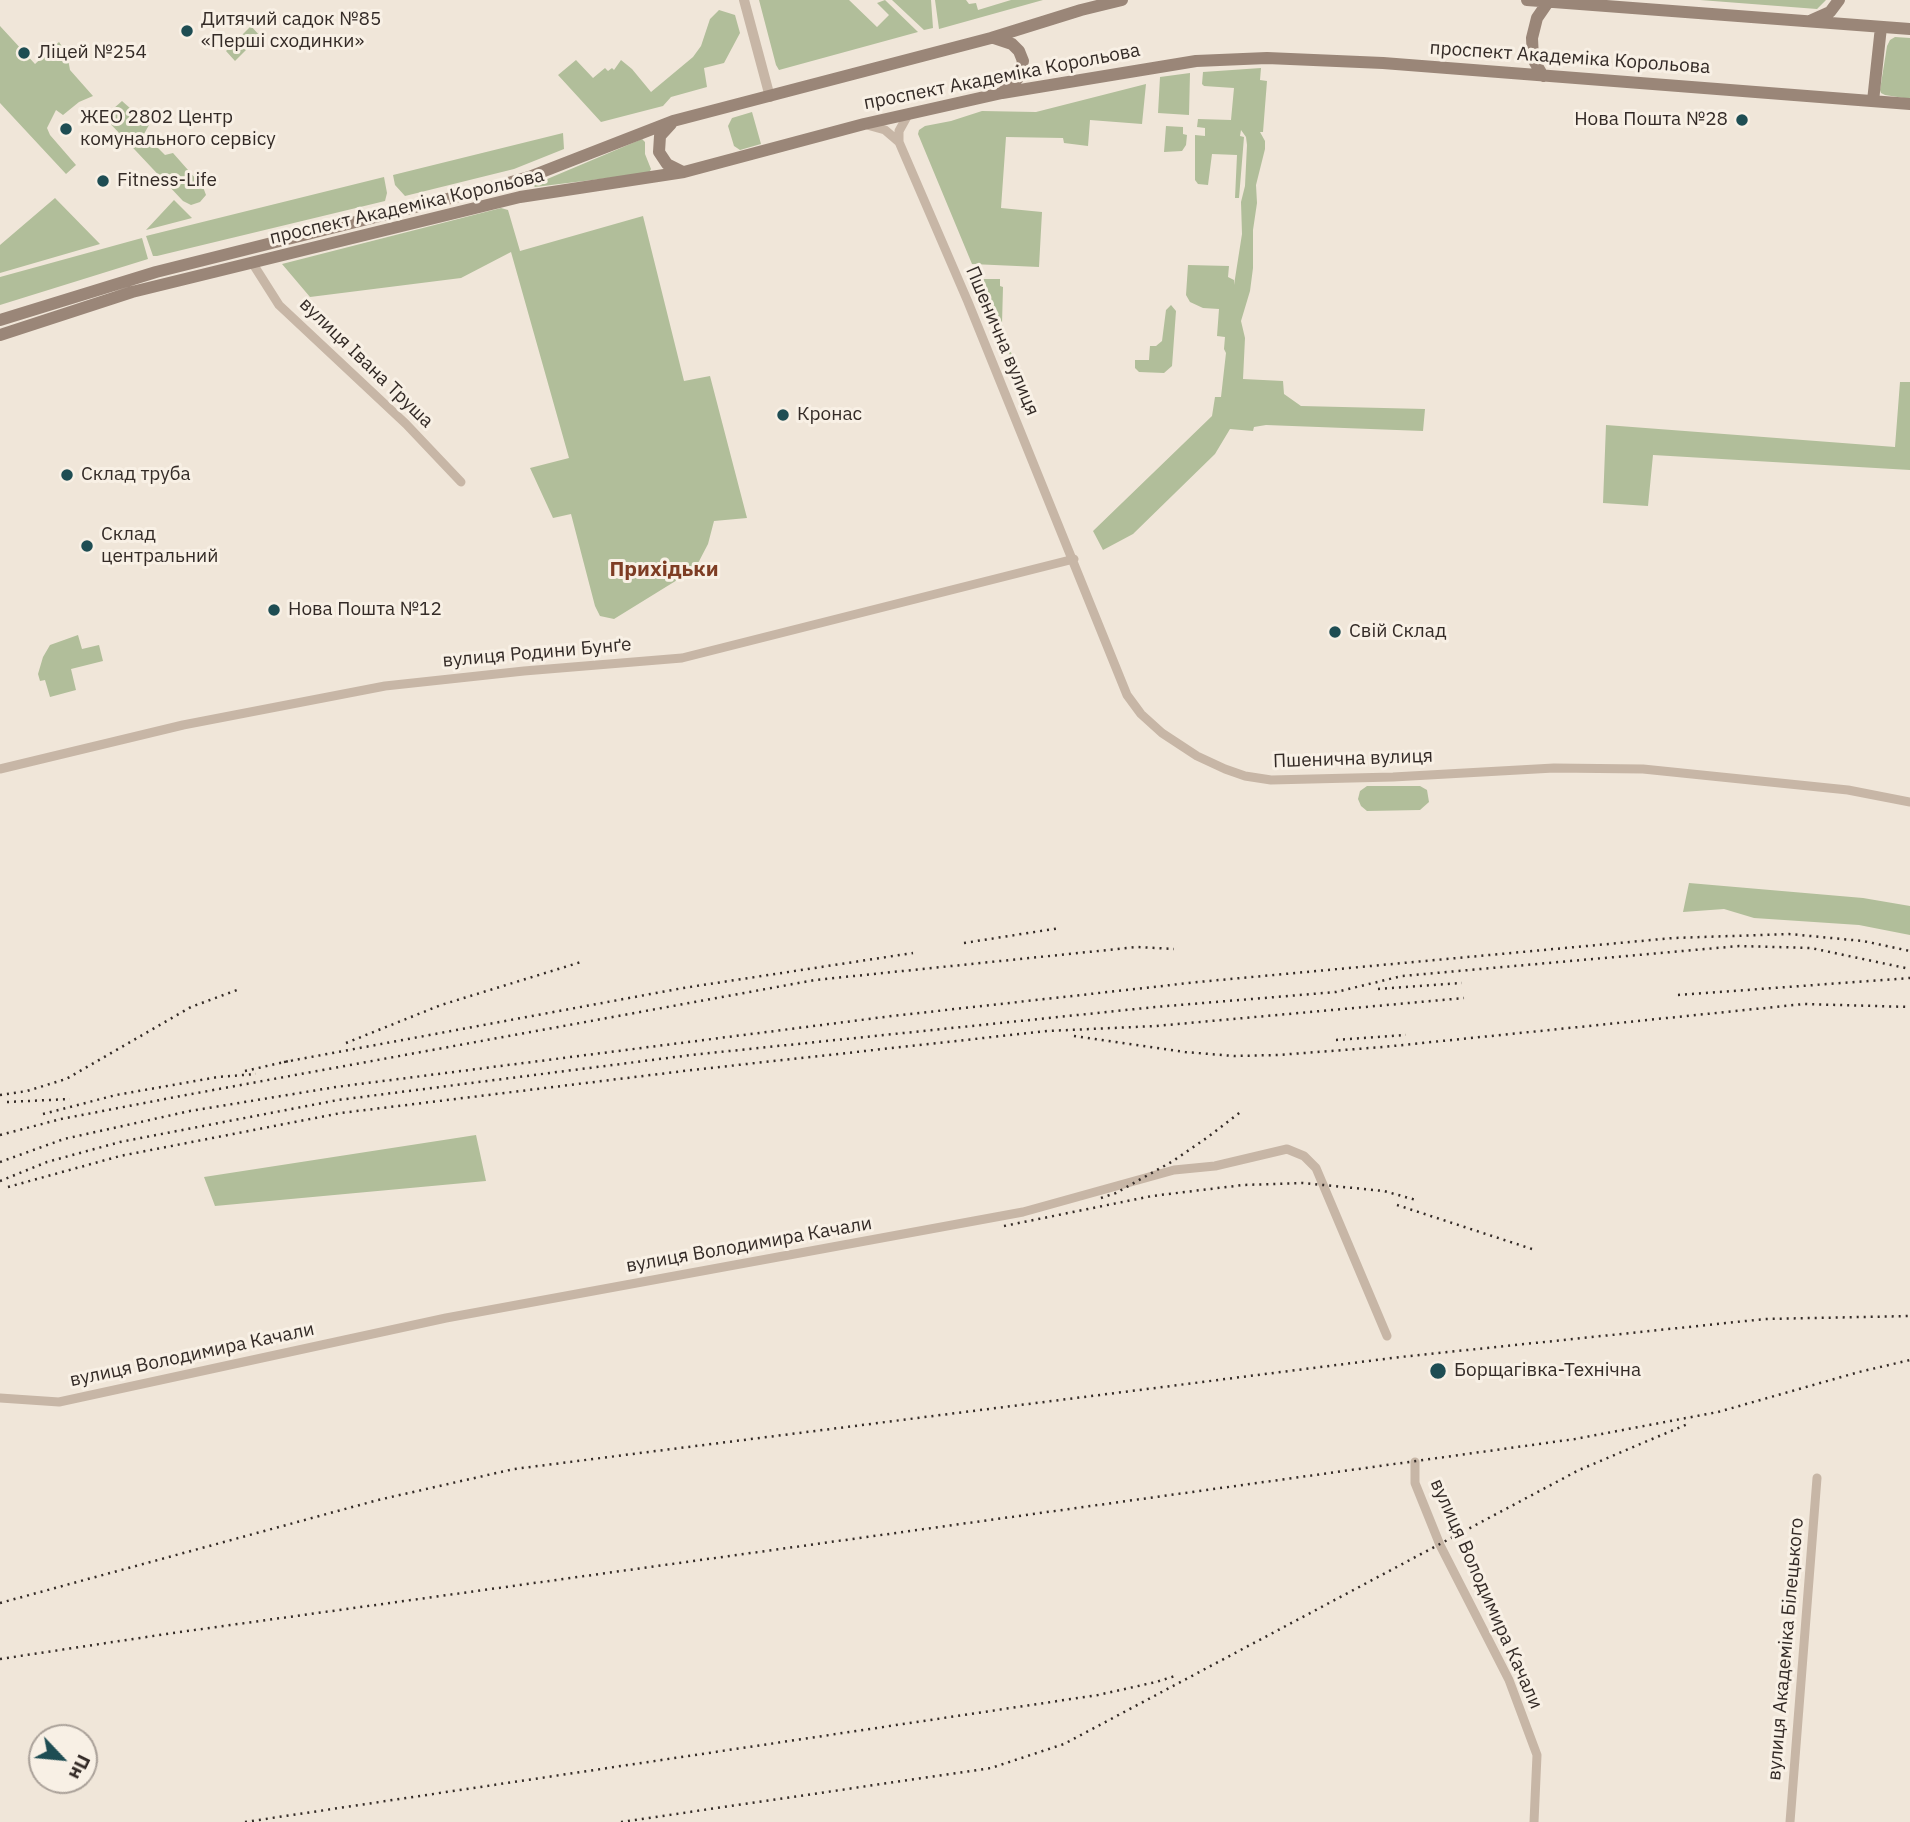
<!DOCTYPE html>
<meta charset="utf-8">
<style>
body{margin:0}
#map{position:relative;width:1910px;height:1822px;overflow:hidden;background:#f0e6d9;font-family:"IBM Plex Sans",sans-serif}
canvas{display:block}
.north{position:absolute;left:28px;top:1724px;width:70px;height:70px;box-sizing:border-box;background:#f8f0e5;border:2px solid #aaa199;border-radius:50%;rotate:116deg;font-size:19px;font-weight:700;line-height:28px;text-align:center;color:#342b27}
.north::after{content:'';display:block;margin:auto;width:24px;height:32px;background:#1e4d53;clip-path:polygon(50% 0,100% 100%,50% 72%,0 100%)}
</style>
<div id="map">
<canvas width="1910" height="1822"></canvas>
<div class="north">Пн</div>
</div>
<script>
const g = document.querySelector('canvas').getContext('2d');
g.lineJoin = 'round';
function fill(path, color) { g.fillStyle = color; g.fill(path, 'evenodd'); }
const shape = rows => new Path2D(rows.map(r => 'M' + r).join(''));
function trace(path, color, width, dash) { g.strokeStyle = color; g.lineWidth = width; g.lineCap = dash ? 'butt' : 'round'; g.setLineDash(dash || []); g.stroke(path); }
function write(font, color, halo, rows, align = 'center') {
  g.font = font + ' "IBM Plex Sans",sans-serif'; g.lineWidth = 6; g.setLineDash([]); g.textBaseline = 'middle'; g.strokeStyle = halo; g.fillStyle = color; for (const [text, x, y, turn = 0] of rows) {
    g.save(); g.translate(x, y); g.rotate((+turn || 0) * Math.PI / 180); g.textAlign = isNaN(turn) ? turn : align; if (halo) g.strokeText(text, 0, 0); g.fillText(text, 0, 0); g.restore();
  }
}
const green = shape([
 [759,0,849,0,877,27,889,15,877,3,885,0,918,32,779,70,776,65],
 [892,0,931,0,933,28,924,30],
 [935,0,966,0,969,4,976,3,978,10,1011,0,1043,0,939,29],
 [1700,0,1826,0,1817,9],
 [719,10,735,15,740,33,724,63,704,68,707,87,671,97,663,106,601,122,558,75,576,60,593,78,605,68,608,71,612,68,614,70,621,60,632,69,651,92,693,57,701,46,710,19],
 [0,26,35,64,59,42,67,54,70,70,93,96,79,102,63,115,56,110,47,128,50,135,76,165,66,174,0,103],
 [251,26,260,36,235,61,226,51],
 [1895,37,1910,38,1910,99,1885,95,1881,93,1880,90,1887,46,1890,40],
 [1261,68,1260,80,1267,81,1263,132,1260,132,1265,141,1265,149,1256,185,1257,203,1253,230,1253,268,1250,291,1241,321,1245,338,1243,379,1283,381,1284,394,1301,406,1425,409,1423,431,1266,425,1254,427,1253,431,1230,429,1215,454,1133,534,1103,550,1093,531,1212,416,1215,397,1221,397,1226,353,1224,349,1225,337,1217,336,1219,309,1203,308,1190,302,1186,295,1188,265,1229,266,1228,277,1234,280,1234,285,1242,234,1241,202,1245,186,1247,145,1246,137,1241,130,1240,136,1244,137,1239,198,1235,198,1237,155,1212,154,1208,185,1198,184,1195,180,1195,135,1205,136,1205,128,1197,127,1198,119,1231,120,1234,88,1204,86,1202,84,1203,72],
 [1190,73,1189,115,1158,113,1160,77],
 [1146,84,1142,124,1090,120,1088,146,1064,143,1063,138,1006,137,1001,208,1042,212,1039,267,972,264,918,134,919,130,925,126,951,121,982,111,1036,112],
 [122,101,149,125,144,134,165,155,173,153,203,187,206,195,200,202,191,205,183,201,104,117],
 [752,112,761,144,740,150,734,146,728,126,732,118],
 [1166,126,1183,127,1183,134,1187,135,1186,145,1182,151,1164,152],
 [563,133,564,149,514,169,405,196,395,185,393,175],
 [642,139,645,142,645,154,651,169,649,173,535,187,533,185],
 [384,177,387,193,385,201,157,256,153,256,146,236],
 [55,198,100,244,0,273,0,245],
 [174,200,192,218,146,230],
 [501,208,508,210,520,251,643,216,684,381,710,376,747,518,714,521,708,544,695,569,614,619,600,616,595,606,571,514,553,518,530,468,569,458,511,252,461,278,310,297,282,264],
 [142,238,148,259,0,305,0,277],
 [981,279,1000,279,1000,286,1003,287,1002,324,1017,371,978,283],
 [1171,305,1176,311,1172,366,1164,373,1139,372,1135,368,1135,360,1149,360,1150,346,1156,346,1162,341,1166,310],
 [1900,382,1910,382,1910,470,1653,455,1648,506,1603,503,1606,425,1895,447],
 [78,635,82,649,99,645,103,661,71,669,76,690,50,697,45,680,40,681,38,674,43,657,50,645],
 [1367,786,1420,786,1427,790,1429,802,1420,810,1367,811,1361,806,1358,799,1360,791],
 [1689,883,1863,898,1910,906,1910,935,1859,925,1754,918,1724,909,1683,912],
 [476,1135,486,1181,215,1206,204,1177]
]);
const minor = shape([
 [909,113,899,131,899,142,968,302,1127,695,1141,714,1162,733,1197,756,1225,769,1245,776,1271,780,1393,777,1554,768,1643,769,1848,790,1910,802],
 [867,125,885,130,899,142],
 [253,264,279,305,406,424,461,482],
 [0,769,183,725,385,686,524,671,682,658,1074,559],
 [0,1398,59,1402,446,1318,1023,1212,1174,1170,1215,1166,1287,1149,1304,1156,1316,1168,1387,1336],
 [1415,1462,1415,1483,1440,1545,1509,1680,1537,1755,1534,1822],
 [1790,1822,1817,1478]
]);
const tertiary = shape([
 [744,0,770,97]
]);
const secondary = shape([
 [1527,0,1910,29],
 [1812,20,1830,12,1839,0],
 [994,38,1012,44,1019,51,1023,61,1018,78,1002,93],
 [1543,76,1533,59,1532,38,1537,18,1548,2],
 [1873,101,1881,27],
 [671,124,660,136,659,152,667,164,683,172],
 [0,320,156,272,491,188,529,177,673,121,991,38,1081,10,1122,0],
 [0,335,132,292,520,197,684,172,864,124,1002,93,1196,61,1267,58,1383,63,1910,104]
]);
const rail = shape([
 [964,943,1060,928],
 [1378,989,1462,983],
 [1678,995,1910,978],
 [1074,1036,1185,1052,1234,1056,1278,1055,1383,1047,1804,1004,1910,1007],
 [1336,1040,1406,1035],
 [346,1043,441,1005,581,962],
 [284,1062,683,988,913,953],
 [245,1071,293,1060],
 [0,1095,27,1091,66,1079,191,1007,237,990],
 [7,1102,70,1099],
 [43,1114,116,1095,218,1077,256,1074],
 [0,1135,61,1119,186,1095,815,980,1137,947,1174,949],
 [0,1162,64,1139,190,1111,336,1087,892,1016,1198,982,1673,938,1789,934,1863,941,1910,951],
 [0,1181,47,1162,120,1142,338,1100,691,1055,1155,1007,1336,992,1402,976,1739,946,1811,948,1910,969],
 [8,1187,120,1156,341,1113,692,1070,1047,1031,1156,1026,1464,998],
 [1101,1198,1116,1193,1173,1161,1208,1137,1243,1110],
 [1397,1205,1532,1249],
 [1004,1226,1152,1196,1243,1185,1303,1183,1384,1191,1416,1200],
 [0,1603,378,1500,514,1469,1400,1357,1765,1319,1910,1316],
 [0,1659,173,1633,1575,1439,1718,1412,1859,1372,1910,1360],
 [245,1822,1098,1695,1156,1682,1175,1676],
 [621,1822,991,1768,1064,1744,1579,1470,1690,1423]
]);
const markers = [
 [187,31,7,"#1e4d53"],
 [24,53,7,"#1e4d53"],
 [1742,120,7,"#1e4d53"],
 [66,129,7,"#1e4d53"],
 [103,181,7,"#1e4d53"],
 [783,415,7,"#1e4d53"],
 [67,475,7,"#1e4d53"],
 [87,546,7,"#1e4d53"],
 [274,610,7,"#1e4d53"],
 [1335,632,7,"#1e4d53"],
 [1438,1371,9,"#1e4d53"]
];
const poiNames = [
 ["Дитячий садок №85",201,20],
 ["«Перші сходинки»",201,42],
 ["Ліцей №254",38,53],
 ["ЖЕО 2802 Центр",80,118],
 ["комунального сервісу",80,140],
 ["Нова Пошта №28",1728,120,"right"],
 ["Fitness-Life",117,181],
 ["Кронас",797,415],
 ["Склад труба",81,475],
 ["Склад",101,535],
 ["центральний",101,557],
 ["Нова Пошта №12",288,610],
 ["Свій Склад",1349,632],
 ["Борщагівка-Технічна",1454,1371]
];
const streetNames = [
 ["проспект Академіка Корольова",1570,58,4],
 ["проспект Академіка Корольова",1002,77,-11],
 ["проспект Академіка Корольова",407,207,-13],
 ["Пшенична вулиця",1002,341,67],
 ["вулиця Івана Труша",366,363,44],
 ["вулиця Родини Бунґе",537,653,-5],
 ["Пшенична вулиця",1353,759,-2],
 ["вулиця Володимира Качали",749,1245,-10],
 ["вулиця Володимира Качали",192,1355,-12],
 ["вулиця Володимира Качали",1486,1594,66],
 ["вулиця Академіка Білецького",1786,1649,-85]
];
const neighbourhoodNames = [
 ["Прихідьки",664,570]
];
fill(green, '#b1be9a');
trace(minor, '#c7b6a6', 9);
trace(tertiary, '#c7b6a6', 10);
trace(secondary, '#9a8678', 12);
trace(rail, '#342b27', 2.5, [2, 5]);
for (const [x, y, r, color] of markers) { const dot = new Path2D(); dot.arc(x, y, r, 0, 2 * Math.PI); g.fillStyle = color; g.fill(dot); trace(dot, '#f8f0e5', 2.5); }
write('19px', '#342b27', '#f8f0e5', poiNames, 'left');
write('19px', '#342b27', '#f8f0e5', streetNames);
write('bold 21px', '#7e3d24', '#f8f0e5', neighbourhoodNames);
</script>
